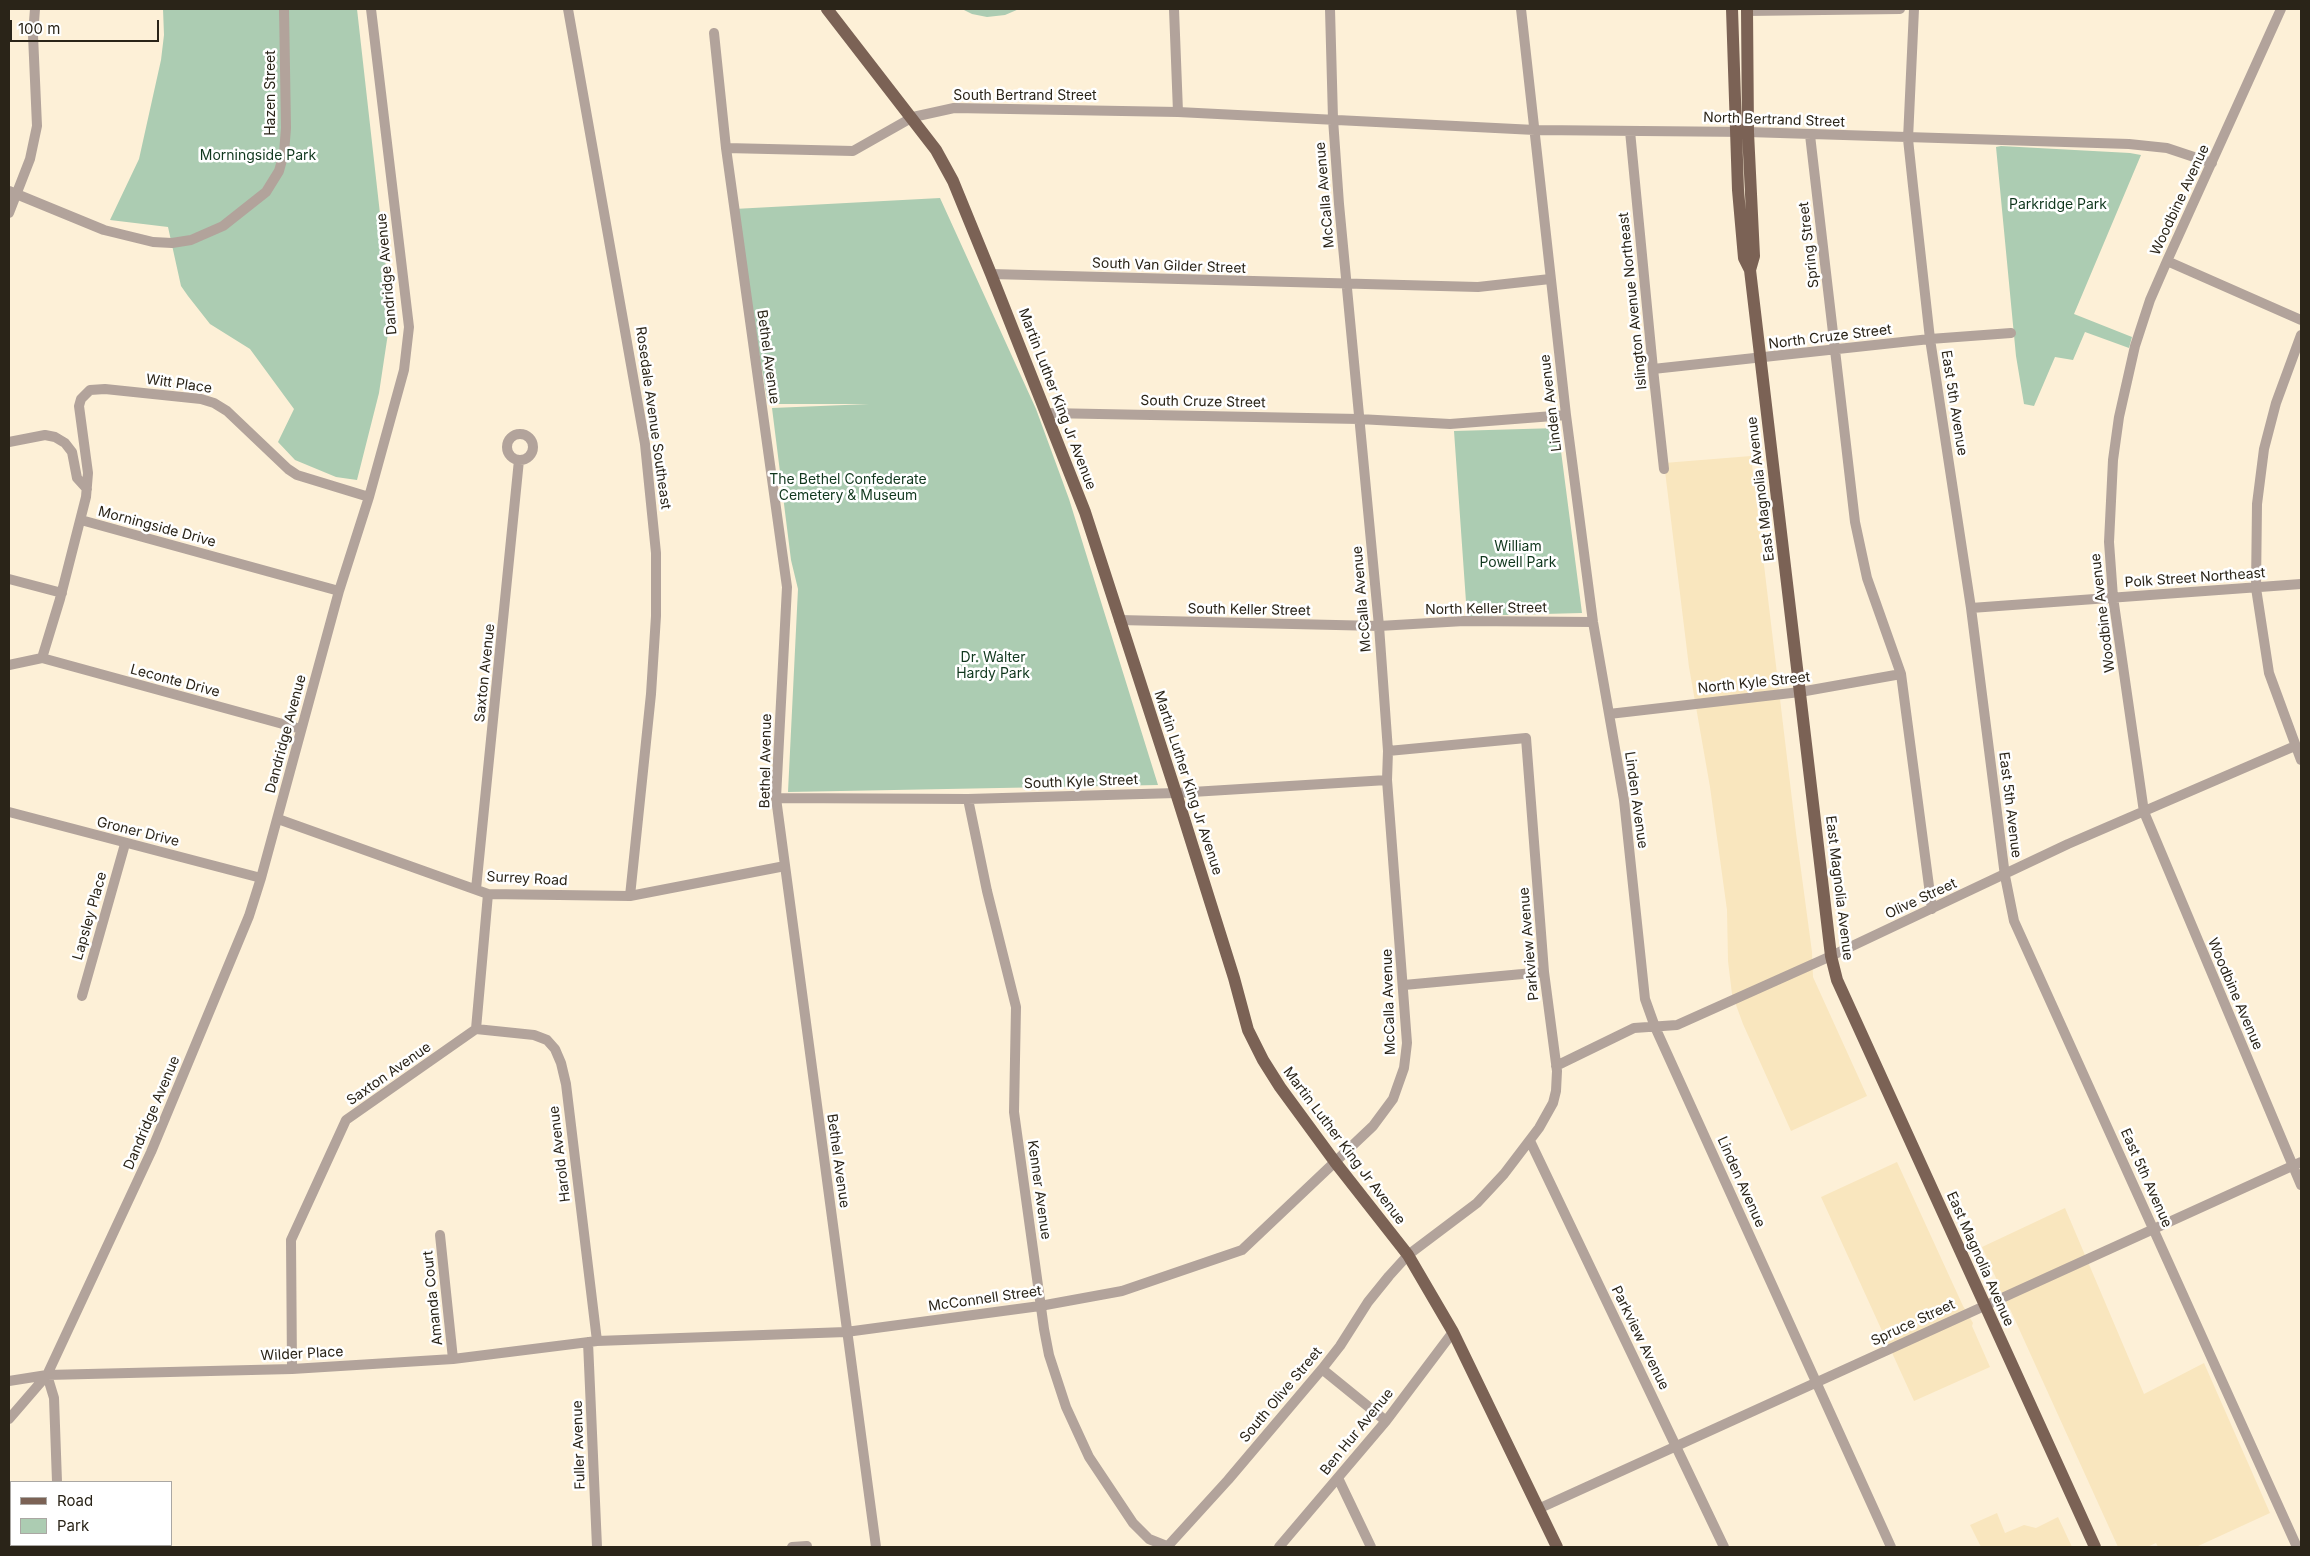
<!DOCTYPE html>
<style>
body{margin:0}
#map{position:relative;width:2310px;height:1556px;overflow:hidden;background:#fdf0d7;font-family:Inter,sans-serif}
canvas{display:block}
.frame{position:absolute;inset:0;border:10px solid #2a2418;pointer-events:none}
.legend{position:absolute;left:10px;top:1481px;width:162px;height:65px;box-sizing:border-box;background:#fff;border:1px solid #aaa7a3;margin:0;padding:6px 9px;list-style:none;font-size:15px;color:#2a2418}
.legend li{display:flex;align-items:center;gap:10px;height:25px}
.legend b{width:25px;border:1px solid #aaa7a3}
.scale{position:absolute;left:10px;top:20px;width:149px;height:22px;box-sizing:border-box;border:2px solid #2a2418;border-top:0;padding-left:6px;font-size:15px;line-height:18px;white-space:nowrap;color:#2a2418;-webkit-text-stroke:4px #fff;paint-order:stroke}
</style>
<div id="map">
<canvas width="2310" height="1556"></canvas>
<div class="frame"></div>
<ul class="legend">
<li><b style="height:6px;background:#7b6255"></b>Road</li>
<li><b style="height:14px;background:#acccb2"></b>Park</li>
</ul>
<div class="scale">100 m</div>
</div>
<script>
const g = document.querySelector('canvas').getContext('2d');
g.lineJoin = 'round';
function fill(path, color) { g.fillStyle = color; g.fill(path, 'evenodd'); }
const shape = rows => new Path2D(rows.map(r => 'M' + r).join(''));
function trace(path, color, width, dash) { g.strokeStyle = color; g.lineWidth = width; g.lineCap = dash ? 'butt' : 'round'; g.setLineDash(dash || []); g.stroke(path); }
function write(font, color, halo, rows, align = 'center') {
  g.font = font + ' Inter,sans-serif'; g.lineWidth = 5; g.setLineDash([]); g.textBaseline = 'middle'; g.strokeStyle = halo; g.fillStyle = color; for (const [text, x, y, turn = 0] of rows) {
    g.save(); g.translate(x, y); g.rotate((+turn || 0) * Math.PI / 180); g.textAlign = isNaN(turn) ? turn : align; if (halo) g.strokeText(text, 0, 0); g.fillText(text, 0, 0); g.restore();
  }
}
const built = shape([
 [1751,456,1796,833,1812,952,1813,977,1867,1096,1791,1131,1743,1024,1732,994,1728,961,1727,910,1710,787,1689,667,1664,463],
 [1897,1162,1963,1306,1973,1323,1972,1326,1990,1367,1914,1401,1821,1197],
 [2065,1208,2144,1394,2204,1363,2270,1513,2196,1547,2158,1547,2156,1543,2147,1547,2118,1547,2010,1309,2008,1308,1998,1291,2000,1287,1982,1247],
 [1997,1513,2005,1533,2024,1525,2036,1528,2058,1517,2072,1547,1981,1547,1970,1525]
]);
const green = shape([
 [163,9,357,9,388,285,390,320,379,393,357,480,336,477,295,460,278,442,294,409,250,349,210,324,188,296,181,286,168,227,110,220,139,159,161,60,164,35],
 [962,9,1019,9,1005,15,987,17,972,14],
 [2001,146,2130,153,2141,155,2074,314,2132,337,2129,348,2085,332,2073,360,2055,357,2034,406,2024,404,2016,356,1996,147],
 [940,198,1036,409,1069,499,1158,785,788,792,798,589,791,560,772,408,869,404,768,404,734,209],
 [1558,428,1582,613,1467,616,1454,431]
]);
const minor = shape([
 [568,9,645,444,656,553,656,616,651,694,630,896],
 [1174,9,1178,112],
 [1521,9,1566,415,1593,622,1624,800,1645,999,1655,1027,1891,1547],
 [1914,9,1908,139,1913,186,1930,339,1971,608,2005,876,2014,921,2297,1547],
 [2281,9,2167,261,2150,300,2135,346,2119,417,2113,460,2109,542,2113,597,2144,812,2301,1185],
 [1747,11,1900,9],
 [714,33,726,148,787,587,776,798,876,1547],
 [1630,131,1653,369,1664,469],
 [1810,135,1855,522,1867,578,1901,674,1932,909],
 [726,148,853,151,913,117,954,108,1178,112,1535,130,1748,132,2129,144,2167,148,2212,163],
 [9,191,104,230,153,242,172,243,191,240,223,226,266,192,279,171,284,153,286,128,284,9],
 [9,213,30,159,37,126,33,35,35,9],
 [2167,261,2301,320],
 [991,274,1478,287,1550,279],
 [2301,335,2276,403,2264,449,2257,504,2256,588,2269,673,2301,760],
 [1653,369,1930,339,2011,333],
 [1047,413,1359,419,1450,424,1566,415],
 '507 447a13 13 0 1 1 26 0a13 13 0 1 1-26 0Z',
 [9,442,45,435,55,437,65,443,72,452,77,478,87,489],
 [81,520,339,591],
 [9,579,62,593],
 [1971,608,2301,584],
 [1119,620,1379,626,1464,621,1593,622],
 [42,658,60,599,86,497,88,473,79,406,81,399,90,390,105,389,201,399,214,403,227,411,288,469,297,475,369,497],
 [9,665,42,658,301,729],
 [1609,714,1800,692,1901,674],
 [776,798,968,799,1176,793,1387,780],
 [968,799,987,891,1016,1007,1014,1112,1044,1329,1049,1355,1066,1407,1089,1457,1133,1523,1149,1539,1169,1547],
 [9,812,261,878],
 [278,819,488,894,630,896,785,866],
 [476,889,519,460],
 [1404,985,1544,972],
 [82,996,125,844],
 [476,1029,534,1035,547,1040,555,1049,561,1063,566,1084,597,1341],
 [1556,1066,1634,1028,1677,1025,1831,956,2068,844,2295,746],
 [1530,1141,1724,1547],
 [440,1235,453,1359],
 [588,1342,597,1547],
 [292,1369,291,1240,346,1120,476,1029,488,894],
 [1322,1369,1386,1421],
 [47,1375,54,1398,57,1482],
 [9,1381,47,1375,292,1369,453,1359,597,1341,846,1332,1040,1306,1122,1291,1242,1250,1373,1126,1393,1099,1404,1068,1407,1043,1387,780,1388,751,1379,626,1339,204,1333,119,1330,9],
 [9,1419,47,1375,151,1152,249,916,261,878,339,591,369,497,404,370,409,327,371,9],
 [1338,1478,1371,1547],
 [1538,1509,2301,1162],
 [59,1545,59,1547],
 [792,1547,807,1546],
 [1167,1547,1228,1480,1322,1369,1340,1346,1368,1302,1389,1276,1408,1255,1477,1203,1504,1174,1539,1128,1553,1103,1556,1091,1557,1071,1544,972,1526,738,1388,751],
 [1279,1547,1386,1421,1453,1332]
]);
const major = shape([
 [827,9,936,150,953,181,991,274,1085,512,1176,793,1234,978,1248,1030,1263,1060,1280,1087,1335,1162,1408,1255,1453,1332,1557,1547],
 [1732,9,1738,190,1744,258,1750,270],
 [1747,9,1748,132,1754,256,1750,270,1831,956,1837,980,2095,1547]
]);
const streetNames = [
 ["Hazen Street",271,93,-90],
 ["South Bertrand Street",1025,96],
 ["North Bertrand Street",1774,120,2],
 ["McCalla Avenue",1325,195,-95],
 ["Woodbine Avenue",2180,200,-65],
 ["Spring Street",1809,245,-97],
 ["South Van Gilder Street",1169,266,2],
 ["Dandridge Avenue",387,274,-95],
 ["Islington Avenue Northeast",1633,301,-96],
 ["North Cruze Street",1830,337,-7],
 ["Bethel Avenue",768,357,82],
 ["Witt Place",179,384,8],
 ["Martin Luther King Jr Avenue",1057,399,69],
 ["South Cruze Street",1203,402,1],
 ["Linden Avenue",1551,403,-97],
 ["East 5th Avenue",1954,403,81],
 ["Rosedale Avenue Southeast",653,418,82],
 ["East Magnolia Avenue",1761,489,-97],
 ["Morningside Drive",157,527,15],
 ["Polk Street Northeast",2195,578,-4],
 ["McCalla Avenue",1362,599,-95],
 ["North Keller Street",1486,609,-1],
 ["South Keller Street",1249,610,1],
 ["Woodbine Avenue",2103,613,-97],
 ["Saxton Avenue",485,673,-84],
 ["Leconte Drive",175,681,15],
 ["North Kyle Street",1754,683,-6],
 ["Dandridge Avenue",286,734,-75],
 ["Bethel Avenue",766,761,-89],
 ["South Kyle Street",1081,782,-2],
 ["Martin Luther King Jr Avenue",1188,783,72],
 ["Linden Avenue",1636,800,82],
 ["East 5th Avenue",2010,805,83],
 ["Groner Drive",138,832,14],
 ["Surrey Road",527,879,3],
 ["East Magnolia Avenue",1839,888,83],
 ["Olive Street",1921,899,-25],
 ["Lapsley Place",90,916,-74],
 ["Parkview Avenue",1529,944,-95],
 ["Woodbine Avenue",2235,994,67],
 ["McCalla Avenue",1389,1002,-92],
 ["Saxton Avenue",389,1074,-35],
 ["Dandridge Avenue",152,1113,-67],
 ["Martin Luther King Jr Avenue",1344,1146,53],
 ["Harold Avenue",560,1154,-97],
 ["Bethel Avenue",838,1161,82],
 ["East 5th Avenue",2146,1178,66],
 ["Linden Avenue",1741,1182,66],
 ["Kenner Avenue",1039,1190,82],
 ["East Magnolia Avenue",1980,1259,66],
 ["Amanda Court",433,1298,-96],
 ["McConnell Street",985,1299,-8],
 ["Spruce Street",1913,1323,-25],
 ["Parkview Avenue",1640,1338,64],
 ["Wilder Place",302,1354,-3],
 ["South Olive Street",1281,1395,-50],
 ["Ben Hur Avenue",1357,1432,-51],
 ["Fuller Avenue",579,1445,-92]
];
const parkNames = [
 ["Morningside Park",258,156],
 ["Parkridge Park",2058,205],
 ["The Bethel Confederate",848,480],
 ["Cemetery & Museum",848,496],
 ["William",1518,547],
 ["Powell Park",1518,563],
 ["Dr. Walter",993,658],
 ["Hardy Park",993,674]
];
fill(built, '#f9e6be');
fill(green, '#acccb2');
trace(minor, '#b2a39b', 10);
trace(major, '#7b6255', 12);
write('14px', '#2a2418', '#fff', streetNames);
write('14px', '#10371d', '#fff', parkNames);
</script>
